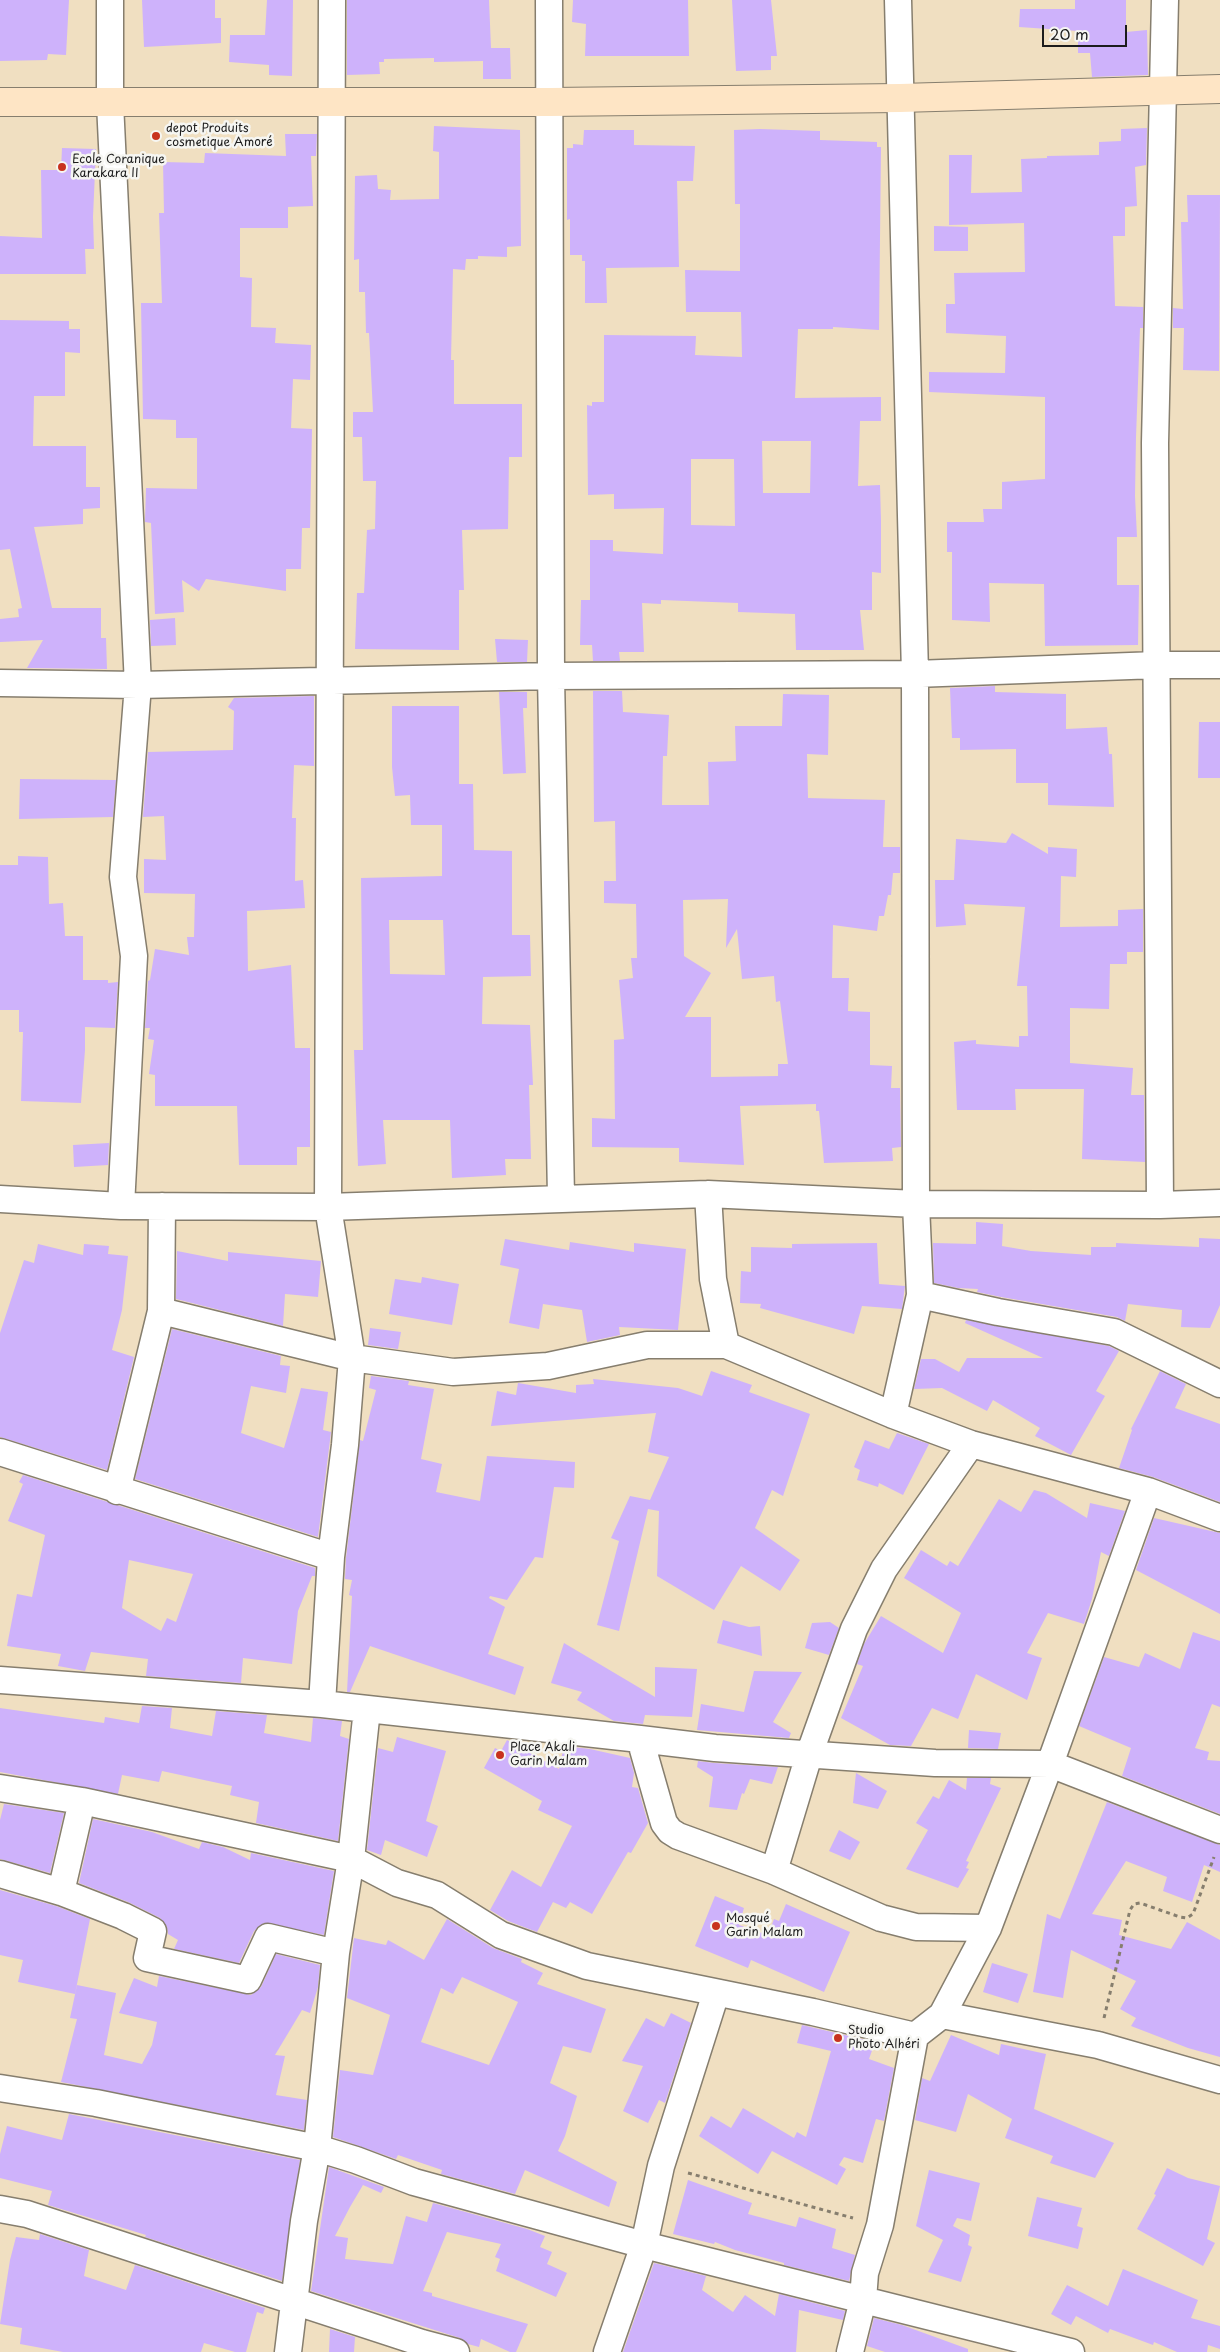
<!DOCTYPE html>
<meta charset="utf-8">
<style>
body{margin:0}
#map{position:relative;width:1220px;height:2352px;overflow:hidden;background:#f0dfc1;font-family:"Playpen Sans",sans-serif}
canvas{display:block}
.scale{position:absolute;left:1042px;top:25px;width:85px;height:22px;box-sizing:border-box;border:2px solid #1c1c1c;border-top:0;padding-left:6px;font-size:15px;line-height:18px;white-space:nowrap;color:#1c1c1c;-webkit-text-stroke:4px #f6f6f2;paint-order:stroke}
</style>
<div id="map">
<canvas width="1220" height="2352"></canvas>
<div class="scale">20 m</div>
</div>
<script>
const g = document.querySelector('canvas').getContext('2d');
g.lineJoin = 'round';
function fill(path, color) { g.fillStyle = color; g.fill(path, 'evenodd'); }
const shape = rows => new Path2D(rows.map(r => 'M' + r).join(''));
function trace(path, color, width, dash) { g.strokeStyle = color; g.lineWidth = width; g.lineCap = dash ? 'butt' : 'round'; g.setLineDash(dash || []); g.stroke(path); }
function write(font, color, halo, rows, align = 'center') {
  g.font = font + ' "Playpen Sans",sans-serif'; g.lineWidth = 5; g.setLineDash([]); g.textBaseline = 'middle'; g.strokeStyle = halo; g.fillStyle = color; for (const [text, x, y, turn = 0] of rows) {
    g.save(); g.translate(x, y); g.rotate((+turn || 0) * Math.PI / 180); g.textAlign = isNaN(turn) ? turn : align; if (halo) g.strokeText(text, 0, 0); g.fillText(text, 0, 0); g.restore();
  }
}
const building = shape([
 [0,0,69,0,66,55,48,54,47,60,0,61],
 [142,0,215,0,215,18,221,18,221,43,144,47],
 [267,0,293,0,292,76,269,75,269,65,229,62,230,35,265,35],
 [347,0,489,0,491,48,510,48,511,79,483,79,483,61,434,62,434,58,384,59,384,62,379,62,380,74,347,75],
 [573,0,688,0,689,56,585,56,586,24,572,22],
 [732,0,771,0,777,56,771,56,771,70,736,71],
 [1075,0,1126,0,1126,32,1147,30,1148,75,1092,77,1090,53,1078,53,1078,31,1019,27,1020,9,1075,9],
 [434,126,520,130,521,246,507,247,507,257,478,256,478,259,466,259,465,270,453,269,451,360,454,360,454,404,522,404,522,457,509,457,508,529,462,530,464,590,459,590,459,650,355,649,357,593,364,593,367,530,375,529,376,481,363,481,362,437,353,437,353,412,373,412,369,333,366,333,365,292,359,292,359,259,354,260,355,176,377,175,378,189,391,190,390,200,439,199,439,152,433,151],
 [1147,128,1146,165,1135,167,1137,206,1125,207,1125,236,1113,236,1115,306,1143,307,1143,328,1140,328,1136,437,1135,496,1137,537,1117,537,1117,585,1139,585,1138,645,1045,646,1044,584,989,583,990,622,952,620,952,552,947,552,947,522,984,522,983,509,1002,509,1002,482,1045,479,1045,397,929,392,929,372,1005,373,1006,336,946,333,946,304,955,304,954,273,1025,272,1024,223,949,225,949,155,972,155,971,193,1022,192,1021,159,1047,158,1047,156,1099,155,1099,142,1121,141,1121,129],
 [760,129,820,131,820,140,877,142,877,147,881,147,879,330,833,327,833,329,798,329,795,398,881,397,881,421,860,421,858,486,880,485,881,521,881,573,872,572,872,610,860,610,864,650,796,650,795,614,738,612,738,603,661,600,661,604,642,603,644,652,619,652,620,661,593,661,592,645,580,645,581,600,590,600,590,540,613,540,613,551,663,554,664,508,614,509,614,494,588,495,587,405,592,406,592,402,604,402,604,335,696,336,695,355,742,357,741,312,686,312,685,270,740,271,740,204,735,204,734,130],
 [762,441,811,441,810,493,763,493],
 [691,459,734,459,735,526,691,525],
 [584,130,634,130,634,145,695,146,693,181,677,181,679,267,606,268,607,303,585,303,585,261,582,261,582,255,570,255,570,219,567,220,567,148,573,148,573,144,583,145],
 [285,134,317,134,316,156,311,156,313,206,288,207,288,228,240,228,240,277,252,278,251,327,276,328,275,343,311,345,310,380,293,379,291,428,312,429,310,528,302,528,301,569,286,569,286,591,206,579,199,591,182,580,184,612,155,614,151,523,145,522,146,488,197,489,197,438,176,438,176,420,143,419,141,303,162,303,159,213,164,213,163,162,204,163,205,153,286,156],
 [62,148,96,149,93,217,94,249,85,249,86,274,0,274,0,236,42,238,41,170,61,170],
 [1187,195,1220,195,1219,371,1183,370,1184,328,1173,328,1173,308,1183,309,1181,222,1188,222],
 [934,226,968,227,968,251,934,251],
 [0,320,69,321,69,329,80,329,80,353,65,352,65,396,34,396,33,446,86,446,86,487,100,487,100,508,83,509,83,524,34,527,52,608,101,608,101,638,106,638,107,669,27,668,43,640,0,642,0,619,19,617,18,609,22,608,10,549,0,550],
 [175,618,176,645,151,646,150,620],
 [495,639,528,640,527,662,497,662],
 [995,686,995,692,1066,694,1066,729,1107,727,1109,754,1112,754,1114,807,1048,805,1048,783,1016,783,1016,749,960,750,960,738,952,738,950,688],
 [593,691,622,691,623,712,669,715,667,756,663,756,662,805,709,805,708,762,736,761,735,726,782,726,783,694,829,695,828,755,807,754,808,798,885,800,883,847,900,847,900,873,893,873,891,895,888,895,884,916,879,916,877,931,833,925,832,978,849,978,848,1011,870,1012,870,1065,892,1066,891,1088,900,1088,901,1147,892,1148,893,1161,824,1163,819,1111,816,1111,816,1104,740,1106,744,1165,679,1162,679,1148,592,1147,592,1118,615,1119,614,1040,624,1039,619,980,633,978,631,958,637,958,636,904,604,903,604,881,616,881,615,821,594,822],
 [728,899,726,948,737,929,742,979,774,976,776,1002,780,1001,788,1064,778,1064,778,1076,711,1077,711,1017,685,1017,711,973,684,956,683,900],
 [499,692,527,692,527,708,523,708,526,773,503,774],
 [314,696,314,766,294,765,292,818,296,818,295,881,303,880,305,908,247,911,248,971,291,965,295,1048,310,1048,310,1147,297,1147,297,1165,239,1165,237,1106,155,1106,155,1075,149,1074,154,1040,148,1039,150,1028,145,1028,148,981,150,980,155,949,189,955,187,937,194,937,195,894,144,893,144,859,166,860,164,816,143,817,148,752,233,750,234,711,228,707,234,698],
 [392,706,459,706,459,784,473,784,474,850,512,851,512,935,530,935,531,976,483,977,482,1024,530,1025,533,1085,529,1085,531,1159,505,1159,506,1175,452,1178,450,1120,383,1120,386,1164,358,1166,354,1050,363,1050,361,878,442,876,442,825,411,825,410,795,395,796,392,767],
 [389,920,443,920,445,975,390,974],
 [1199,722,1220,722,1220,778,1198,778],
 [20,779,116,780,113,817,19,819],
 [1012,833,1048,854,1048,847,1077,849,1076,877,1061,876,1060,927,1118,926,1118,910,1143,909,1143,952,1127,952,1127,964,1110,964,1109,1009,1070,1008,1070,1063,1133,1068,1131,1095,1144,1095,1145,1162,1082,1159,1084,1089,1015,1089,1016,1110,957,1110,954,1042,976,1040,976,1044,1019,1047,1019,1036,1028,1036,1027,986,1017,986,1025,907,964,904,966,925,936,927,935,880,954,880,956,839,1006,843],
 [18,856,48,857,49,904,63,903,65,936,83,936,83,980,108,980,108,983,118,982,115,1028,85,1027,85,1050,81,1103,21,1101,23,1032,19,1032,19,1010,0,1010,0,865,18,865],
 [109,1143,108,1165,74,1167,73,1145],
 [976,1222,1003,1224,1002,1246,1031,1251,1091,1255,1091,1247,1116,1247,1116,1243,1199,1247,1199,1238,1220,1239,1220,1305,1210,1328,1181,1327,1182,1310,1128,1304,1125,1321,1117,1317,1001,1297,977,1292,978,1289,958,1288,934,1283,933,1243,976,1244],
 [505,1239,569,1250,570,1242,634,1252,634,1243,686,1249,678,1330,619,1327,620,1335,587,1342,582,1310,543,1304,539,1329,509,1323,519,1269,500,1265],
 [877,1243,879,1284,905,1286,902,1309,862,1306,854,1334,760,1308,761,1304,740,1303,741,1271,751,1272,751,1247,792,1248,792,1244],
 [38,1244,83,1255,84,1244,109,1246,108,1254,128,1256,122,1310,112,1350,134,1357,107,1470,0,1437,0,1333,24,1260,34,1263],
 [177,1251,228,1261,228,1252,321,1261,318,1297,285,1294,283,1326,176,1299],
 [422,1277,459,1284,452,1325,389,1314,395,1279,421,1283],
 [966,1320,1109,1346,1119,1351,1096,1391,1105,1396,1071,1455,1035,1436,1040,1428,993,1400,987,1411,942,1388,914,1389,921,1359,935,1359,959,1372,967,1358,1043,1358,965,1323],
 [370,1328,401,1332,398,1349,368,1345],
 [172,1329,281,1356,280,1365,290,1366,286,1393,251,1386,241,1433,284,1448,301,1388,328,1392,323,1430,331,1432,318,1537,135,1479],
 [711,1371,752,1385,749,1392,810,1414,783,1496,772,1490,755,1528,800,1560,780,1591,741,1566,714,1610,657,1576,659,1511,648,1509,619,1631,597,1625,619,1541,611,1538,630,1496,650,1500,669,1457,648,1452,656,1413,491,1426,497,1391,516,1395,518,1383,576,1393,576,1385,594,1384,593,1379,678,1388,702,1396],
 [1160,1371,1186,1384,1175,1408,1220,1424,1220,1502,1153,1477,1119,1468,1132,1430,1131,1429],
 [371,1376,409,1381,408,1385,434,1389,421,1459,442,1464,436,1492,480,1501,487,1456,575,1462,574,1488,554,1487,543,1558,535,1557,507,1600,490,1596,489,1598,505,1607,488,1654,524,1667,515,1695,370,1646,350,1692,347,1692,352,1596,349,1595,352,1580,345,1579,346,1558,360,1440,363,1441,376,1390,369,1388],
 [897,1433,929,1444,903,1495,879,1483,878,1487,857,1480,860,1470,854,1467,865,1440,889,1449],
 [23,1475,315,1568,315,1576,312,1576,298,1611,292,1664,243,1658,241,1683,146,1676,148,1659,91,1652,85,1671,58,1666,61,1654,7,1646,17,1594,32,1597,45,1535,8,1521,23,1484,19,1482],
 [129,1560,193,1574,176,1622,167,1618,161,1631,122,1608],
 [1034,1490,1046,1493,1087,1518,1090,1503,1125,1511,1109,1556,1101,1552,1092,1599,1084,1624,1048,1613,1027,1653,1042,1658,1027,1700,976,1674,958,1719,932,1708,911,1746,890,1745,841,1718,863,1666,857,1664,864,1644,881,1616,943,1653,961,1613,904,1578,921,1550,947,1566,950,1561,958,1566,999,1499,1021,1512],
 [1154,1518,1220,1533,1220,1614,1136,1570],
 [723,1620,749,1627,760,1626,762,1656,717,1643],
 [830,1622,839,1628,829,1655,805,1648,812,1623],
 [1193,1632,1220,1641,1220,1707,1212,1704,1195,1748,1209,1752,1207,1760,1220,1761,1220,1814,1122,1776,1131,1748,1079,1726,1104,1657,1139,1667,1145,1653,1180,1669],
 [564,1643,655,1697,655,1667,697,1669,692,1717,645,1715,643,1724,614,1721,577,1700,582,1692,551,1683],
 [754,1671,802,1672,773,1722,791,1733,789,1738,697,1730,701,1704,744,1712],
 [142,1706,172,1708,170,1728,212,1736,216,1711,267,1715,264,1733,311,1742,313,1718,342,1721,340,1736,349,1739,338,1841,256,1823,259,1802,230,1795,232,1786,162,1771,159,1782,122,1775,118,1794,0,1772,0,1708,104,1723,105,1717,139,1723],
 [969,1730,1001,1733,998,1749,968,1748],
 [397,1737,446,1751,426,1821,438,1826,427,1857,385,1840,381,1855,367,1850,378,1748,393,1752],
 [507,1740,559,1769,564,1746,590,1749,630,1758,634,1773,632,1787,638,1788,648,1823,631,1853,628,1852,592,1914,570,1902,566,1908,553,1902,537,1932,508,1921,490,1910,512,1870,541,1887,572,1826,538,1810,542,1801,484,1768,495,1748,501,1751],
 [698,1761,714,1763,778,1767,772,1784,750,1779,744,1794,742,1793,737,1810,709,1807,713,1777,697,1767],
 [856,1773,887,1791,878,1809,853,1803],
 [967,1778,991,1778,990,1784,1001,1788,966,1861,969,1862,966,1868,969,1869,958,1888,906,1869,928,1830,916,1823,933,1796,939,1799,949,1780,966,1790],
 [1107,1802,1220,1845,1220,1872,1204,1865,1192,1902,1163,1891,1167,1877,1126,1861,1092,1914,1122,1920,1119,1935,1171,1949,1187,1922,1220,1940,1220,2057,1188,2048,1131,2026,1136,2018,1120,2009,1136,1981,1071,1950,1063,1998,1033,1992,1047,1914,1060,1919],
 [4,1804,64,1813,50,1873,0,1859,0,1820],
 [93,1819,152,1832,199,1849,202,1842,223,1847,250,1860,251,1853,334,1871,324,1935,264,1923,254,1931,239,1963,174,1949,178,1940,168,1934,167,1927,160,1918,128,1902,79,1883],
 [839,1830,860,1842,850,1860,829,1851],
 [0,1890,56,1906,90,1919,75,1994,18,1982,23,1960,0,1955],
 [715,1896,744,1908,739,1925,768,1935,774,1919,779,1921,786,1904,850,1932,824,1992,751,1960,748,1968,695,1946],
 [447,1919,493,1948,522,1959,521,1962,543,1973,537,1984,606,2009,591,2053,563,2046,550,2083,577,2096,565,2136,558,2151,617,2182,609,2207,525,2170,515,2194,441,2174,442,2170,398,2155,396,2159,333,2137,340,2070,373,2075,390,2015,347,1998,354,1938,386,1945,388,1940,424,1960],
 [462,1977,518,2002,489,2065,421,2042,441,1988,453,1994],
 [276,1954,320,1965,318,1987,310,2013,302,2010,275,2055,285,2056,276,2095,307,2100,304,2130,61,2082,77,2019,70,2018,77,1985,116,1993,104,2055,142,2064,152,2045,157,2022,119,2013,134,1978,157,1987,159,1976,251,1995,261,1987],
 [992,1963,1028,1974,1018,2003,983,1992],
 [671,2013,691,2023,665,2103,659,2100,648,2123,623,2111,643,2066,622,2061,646,2018,664,2027],
 [802,2025,875,2042,869,2059,894,2068,884,2121,876,2119,863,2163,844,2157,839,2165,846,2169,837,2185,772,2151,758,2174,699,2136,711,2116,731,2128,743,2108,794,2138,797,2132,806,2137,831,2051,797,2043],
 [951,2035,999,2055,1001,2044,1046,2054,1034,2109,1114,2143,1095,2178,1050,2163,1053,2156,1005,2138,1012,2119,968,2094,956,2132,915,2120,922,2078,930,2081],
 [69,2114,300,2160,282,2281,145,2237,146,2235,48,2205,52,2191,0,2178,0,2154,7,2126,62,2140],
 [329,2167,384,2187,381,2193,363,2185,350,2207,335,2236,348,2238,345,2259,393,2264,406,2216,427,2222,433,2203,527,2229,545,2236,540,2247,552,2252,547,2264,567,2273,556,2297,496,2271,500,2259,495,2257,501,2244,447,2232,423,2291,432,2293,432,2296,528,2324,516,2352,510,2352,481,2339,479,2347,468,2344,460,2338,311,2291],
 [1167,2168,1188,2178,1220,2186,1207,2239,1215,2243,1203,2266,1137,2229,1156,2195,1154,2194],
 [929,2170,980,2183,971,2221,957,2218,953,2226,970,2235,968,2245,972,2247,961,2282,928,2272,943,2240,916,2226],
 [688,2180,752,2203,748,2214,796,2227,799,2217,836,2229,832,2248,855,2255,849,2281,784,2265,784,2263,735,2250,715,2242,714,2244,673,2234],
 [1037,2197,1082,2208,1077,2226,1083,2228,1078,2249,1028,2236],
 [40,2234,89,2250,84,2276,126,2290,135,2265,265,2308,263,2314,257,2312,246,2352,235,2352,204,2343,201,2352,63,2352,20,2344,22,2328,0,2324,10,2260,16,2237,39,2240],
 [654,2263,706,2276,702,2290,733,2312,745,2295,775,2316,779,2294,845,2311,843,2320,799,2310,796,2352,623,2352],
 [1123,2269,1198,2300,1191,2318,1220,2326,1220,2349,1208,2345,1207,2352,1177,2352,1154,2342,1153,2345,1110,2329,1108,2333,1076,2316,1071,2325,1051,2314,1067,2285,1108,2306],
 [874,2318,902,2325,968,2349,968,2352,885,2352,867,2346],
 [330,2329,355,2337,354,2352,329,2352]
]);
const path = shape([
 [1104,2018,1130,1910,1134,1904,1140,1903,1180,1917,1187,1918,1193,1914,1214,1857],
 [688,2173,853,2218]
]);
const street = shape([
 [110,0,110,103,138,685,123,877,134,956,121,1206],
 [549,0,551,676,561,1197],
 [0,683,138,685,551,676,915,674,1157,665,1220,665],
 [708,1194,713,1279,726,1345,893,1415,971,1444,1148,1491,1220,1518],
 [0,1199,121,1206,328,1207,708,1194,916,1204,1160,1205,1220,1203],
 [1160,1205,1155,443,1165,0],
 [920,1295,998,1312,1114,1332,1220,1384],
 [161,1311,352,1358,453,1372,548,1366,647,1345,726,1345],
 [893,1415,920,1295,916,1204,915,674,898,0],
 [0,1452,331,1557],
 [117,1491,161,1311,162,1206],
 [0,1680,322,1704,640,1739,664,1823,670,1831,678,1836,774,1871,881,1918,916,1927,988,1928],
 [322,1704,331,1557,345,1445,352,1358,328,1207,332,0],
 [640,1739,715,1748,935,1763,1050,1764,1220,1830],
 [0,1788,82,1801,351,1859,397,1883,437,1895,501,1935,587,1966,813,2012,915,2036],
 [774,1871,809,1755,854,1629,884,1569,971,1444],
 [0,1874,61,1892,123,1916,153,1931,147,1958,248,1980,268,1937,336,1953],
 [61,1892,82,1801],
 [942,2015,1098,2045,1220,2080],
 [0,2088,96,2103,317,2148,356,2160,414,2182,644,2245,1071,2352],
 [0,2209,27,2214,422,2343,456,2352],
 [288,2352,304,2221,317,2148,336,1953,351,1859,367,1709],
 [607,2352,644,2245,661,2166,716,1993],
 [850,2352,863,2300,865,2273,880,2225,915,2036,942,2015,988,1928,1050,1764,1148,1491]
]);
const secondary = shape([
 [0,102,550,102,900,98,1220,89]
]);
const markers = [
 [156,136,5,"#c8321e"],
 [62,167,5,"#c8321e"],
 [500,1755,5,"#c8321e"],
 [716,1926,5,"#c8321e"],
 [838,2038,5,"#c8321e"]
];
const poiNames = [
 ["depot Produits",166,129],
 ["cosmetique Amoré",166,143],
 ["Ecole Coranique",72,160],
 ["Karakara II",72,174],
 ["Place Akali",510,1748],
 ["Garin Malam",510,1762],
 ["Mosqué",726,1919],
 ["Garin Malam",726,1933],
 ["Studio",848,2031],
 ["Photo Alhéri",848,2045]
];
fill(building, '#ceb2fb');
trace(street, '#867e6e', 29);
trace(secondary, '#867e6e', 30);
trace(path, '#867e6e', 3, [4, 4]);
trace(street, '#fff', 26);
trace(secondary, '#fee5c5', 28);
for (const [x, y, r, color] of markers) { const dot = new Path2D(); dot.arc(x, y, r, 0, 2 * Math.PI); g.fillStyle = color; g.fill(dot); trace(dot, '#f6f6f2', 2); }
write('12px', '#1c1c1c', '#f6f6f2', poiNames, 'left');
</script>
